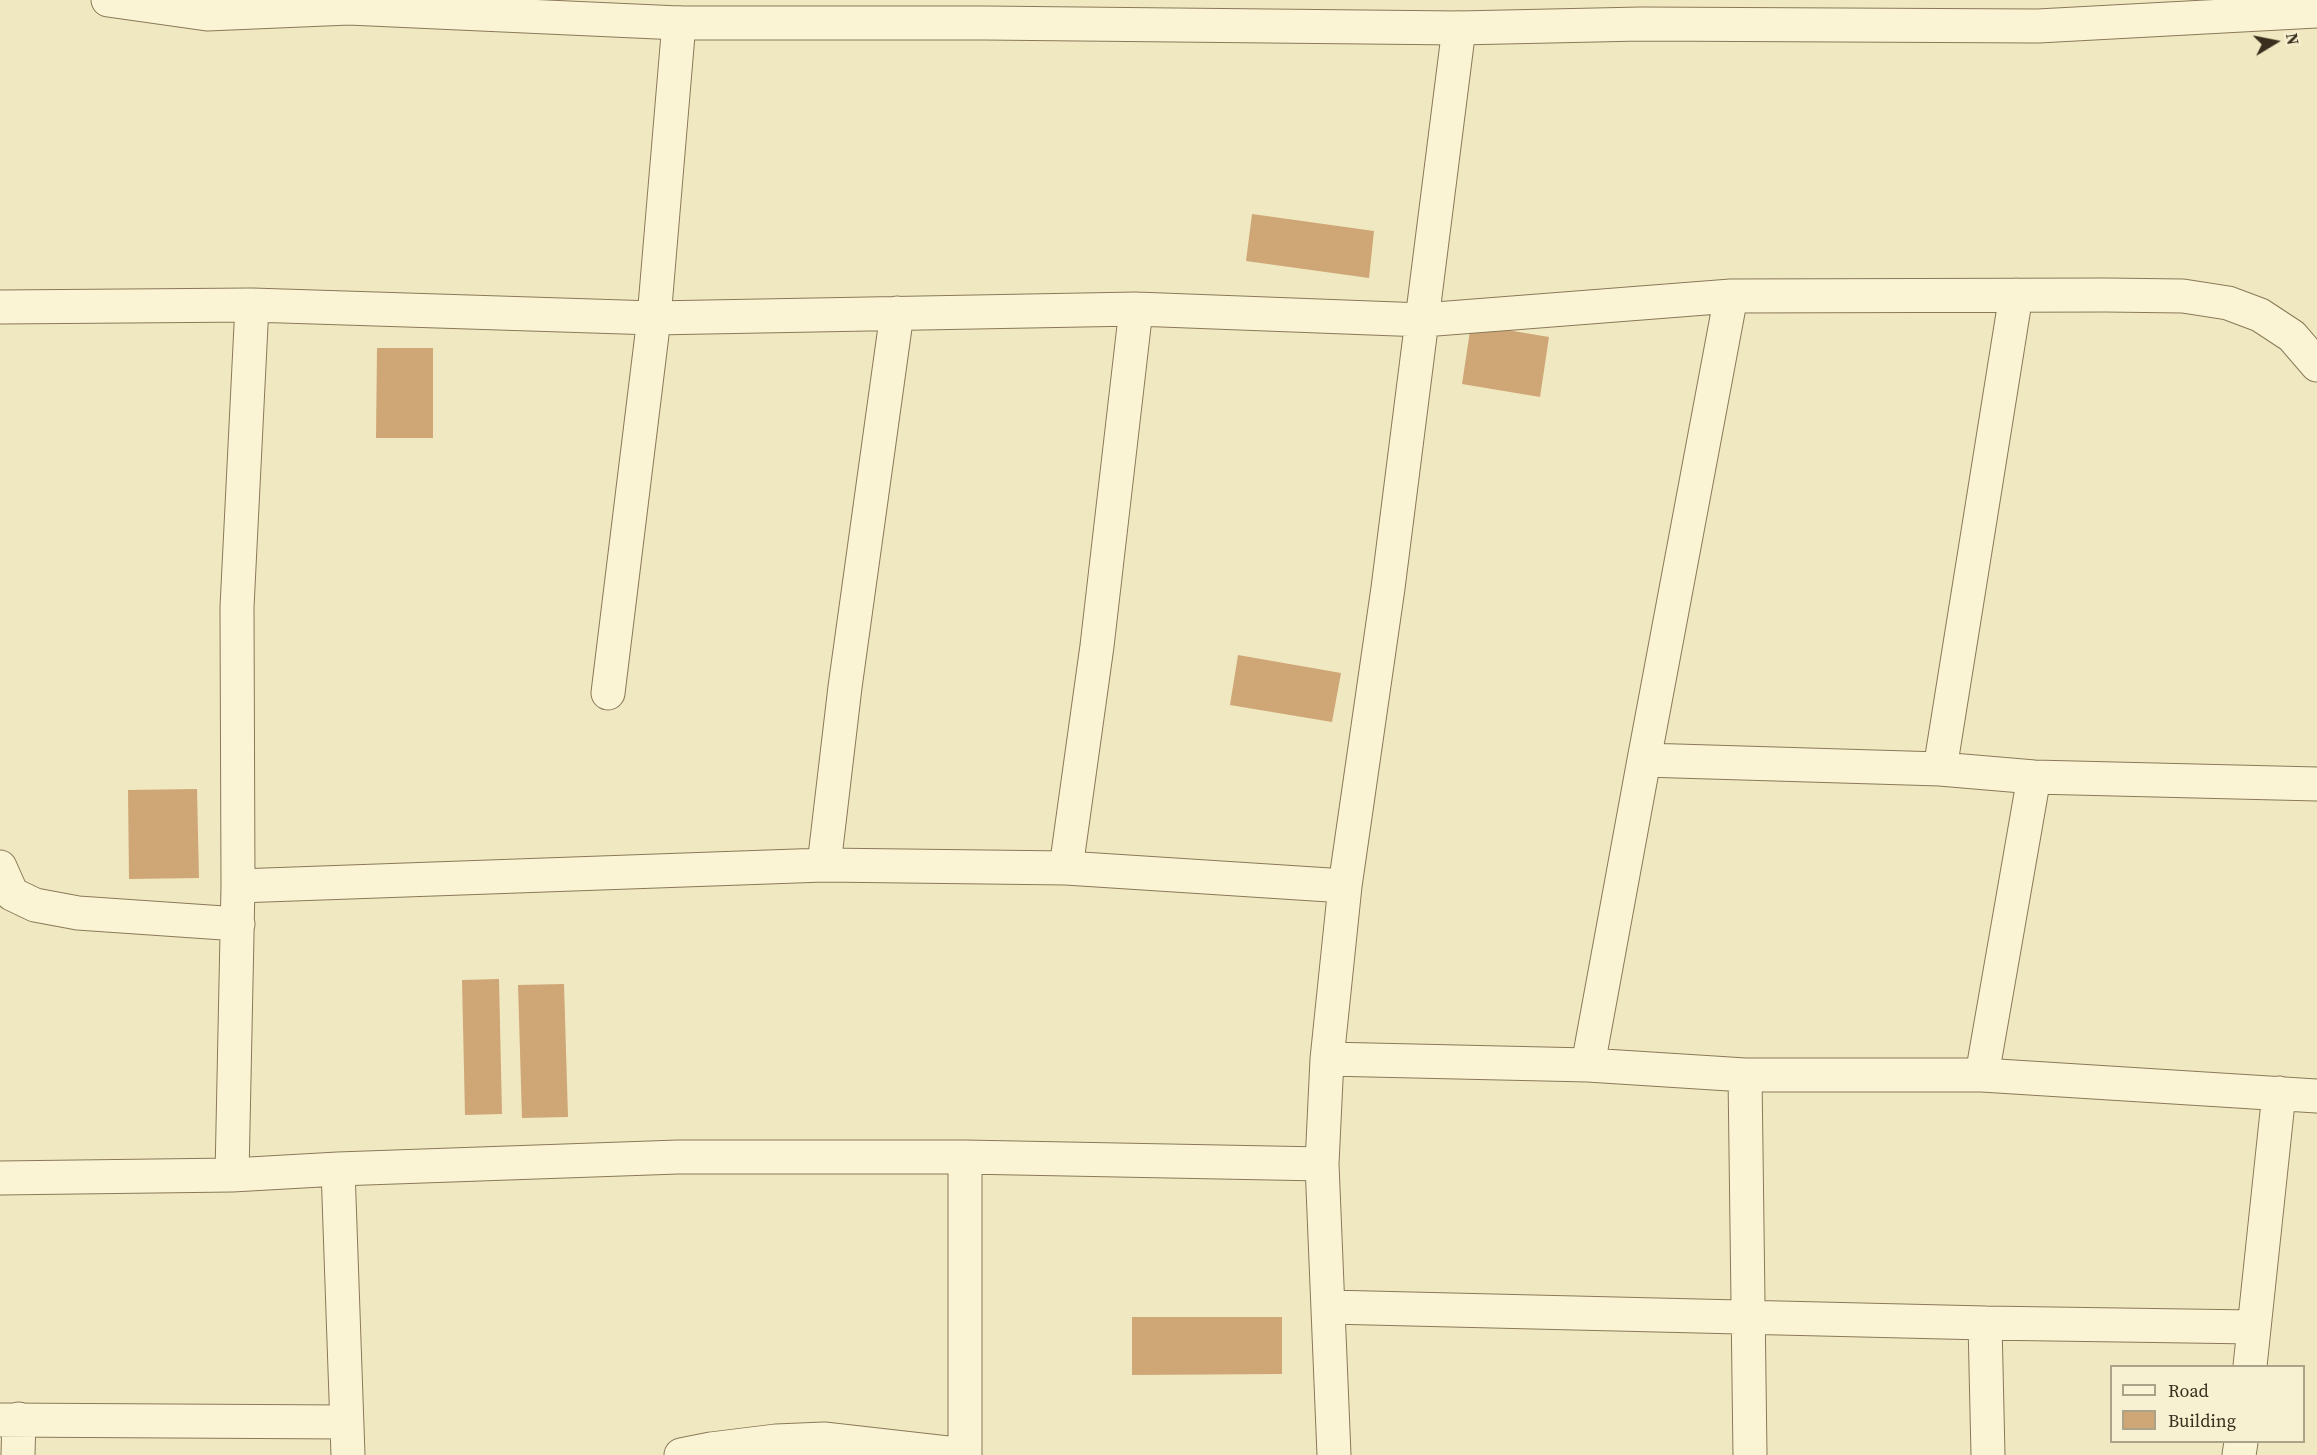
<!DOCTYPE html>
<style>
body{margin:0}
#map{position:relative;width:2317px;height:1455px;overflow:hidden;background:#f0e8c1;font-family:"Source Serif 4",serif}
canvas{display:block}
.legend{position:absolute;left:2110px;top:1365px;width:195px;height:78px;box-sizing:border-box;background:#f7f1d1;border:2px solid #aba389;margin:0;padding:8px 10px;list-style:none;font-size:18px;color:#392e1d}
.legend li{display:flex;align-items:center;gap:12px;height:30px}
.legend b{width:30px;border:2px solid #aba389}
.north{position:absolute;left:2245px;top:12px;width:60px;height:60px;-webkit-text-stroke:4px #f7f1d1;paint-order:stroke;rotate:80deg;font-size:16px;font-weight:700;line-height:24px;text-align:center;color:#392e1d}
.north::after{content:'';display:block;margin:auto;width:21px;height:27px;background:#392e1d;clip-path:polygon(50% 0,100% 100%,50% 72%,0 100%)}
</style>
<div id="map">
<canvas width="2317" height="1455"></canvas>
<ul class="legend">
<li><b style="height:8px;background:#faf4d5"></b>Road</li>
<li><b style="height:16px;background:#cfa676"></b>Building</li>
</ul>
<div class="north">N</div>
</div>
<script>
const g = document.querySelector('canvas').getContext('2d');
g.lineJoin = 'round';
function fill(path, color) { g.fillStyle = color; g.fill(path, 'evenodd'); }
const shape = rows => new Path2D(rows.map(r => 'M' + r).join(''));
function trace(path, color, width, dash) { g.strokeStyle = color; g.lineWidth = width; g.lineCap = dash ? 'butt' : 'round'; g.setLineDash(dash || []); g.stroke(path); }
const building = shape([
 [1252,214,1374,231,1369,278,1246,261],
 [1471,324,1549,337,1540,397,1462,384],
 [377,348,433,348,433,438,376,438],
 [1238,655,1341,673,1332,722,1230,705],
 [197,789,199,878,129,879,128,790],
 [499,979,502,1114,465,1115,462,980],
 [564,984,568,1117,522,1118,518,985],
 [1132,1317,1282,1317,1282,1374,1132,1375]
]);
const minor = shape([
 [108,0,207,14,349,8,679,23,654,318,252,305,237,607,238,886,232,1175],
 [1731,296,1644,760,1940,769,2034,777,2317,784],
 [0,307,252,305],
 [897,313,845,687,824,865,1066,868,1345,886],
 [608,693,654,318,1136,309,1423,320,1731,296,2106,295,2183,296,2228,303,2260,315,2292,336,2317,365],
 [1940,769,2016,295],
 [0,867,12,894,35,905,78,913,238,924],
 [1066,868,1097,646,1136,309],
 [238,886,824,865],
 [1327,1059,1588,1065,1745,1075],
 [1588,1065,1644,760],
 [1982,1075,2317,1096],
 [965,1157,965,1455],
 [1322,1164,1327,1059,1345,886,1388,588,1459,28],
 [338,1169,678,1157,965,1157,1322,1164,1334,1455],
 [0,1178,232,1175,338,1169,348,1455],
 [1329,1307,1985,1323,1988,1455],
 [1985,1323,2254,1327],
 [2250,1366,2279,1093],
 [0,1420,345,1422],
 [18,1455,19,1419],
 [681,1455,711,1449,776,1441,824,1439,965,1455],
 [1750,1455,1745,1075,1982,1075,2034,777],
 [2239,1455,2241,1442]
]);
const tertiary = shape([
 [679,23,985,23,1459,28,1641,24,2038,26,2317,11]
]);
fill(building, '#cfa676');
trace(minor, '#8a7958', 35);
trace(tertiary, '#8a7958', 35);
trace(minor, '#faf4d5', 33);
trace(tertiary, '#faf4d5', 33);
</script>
